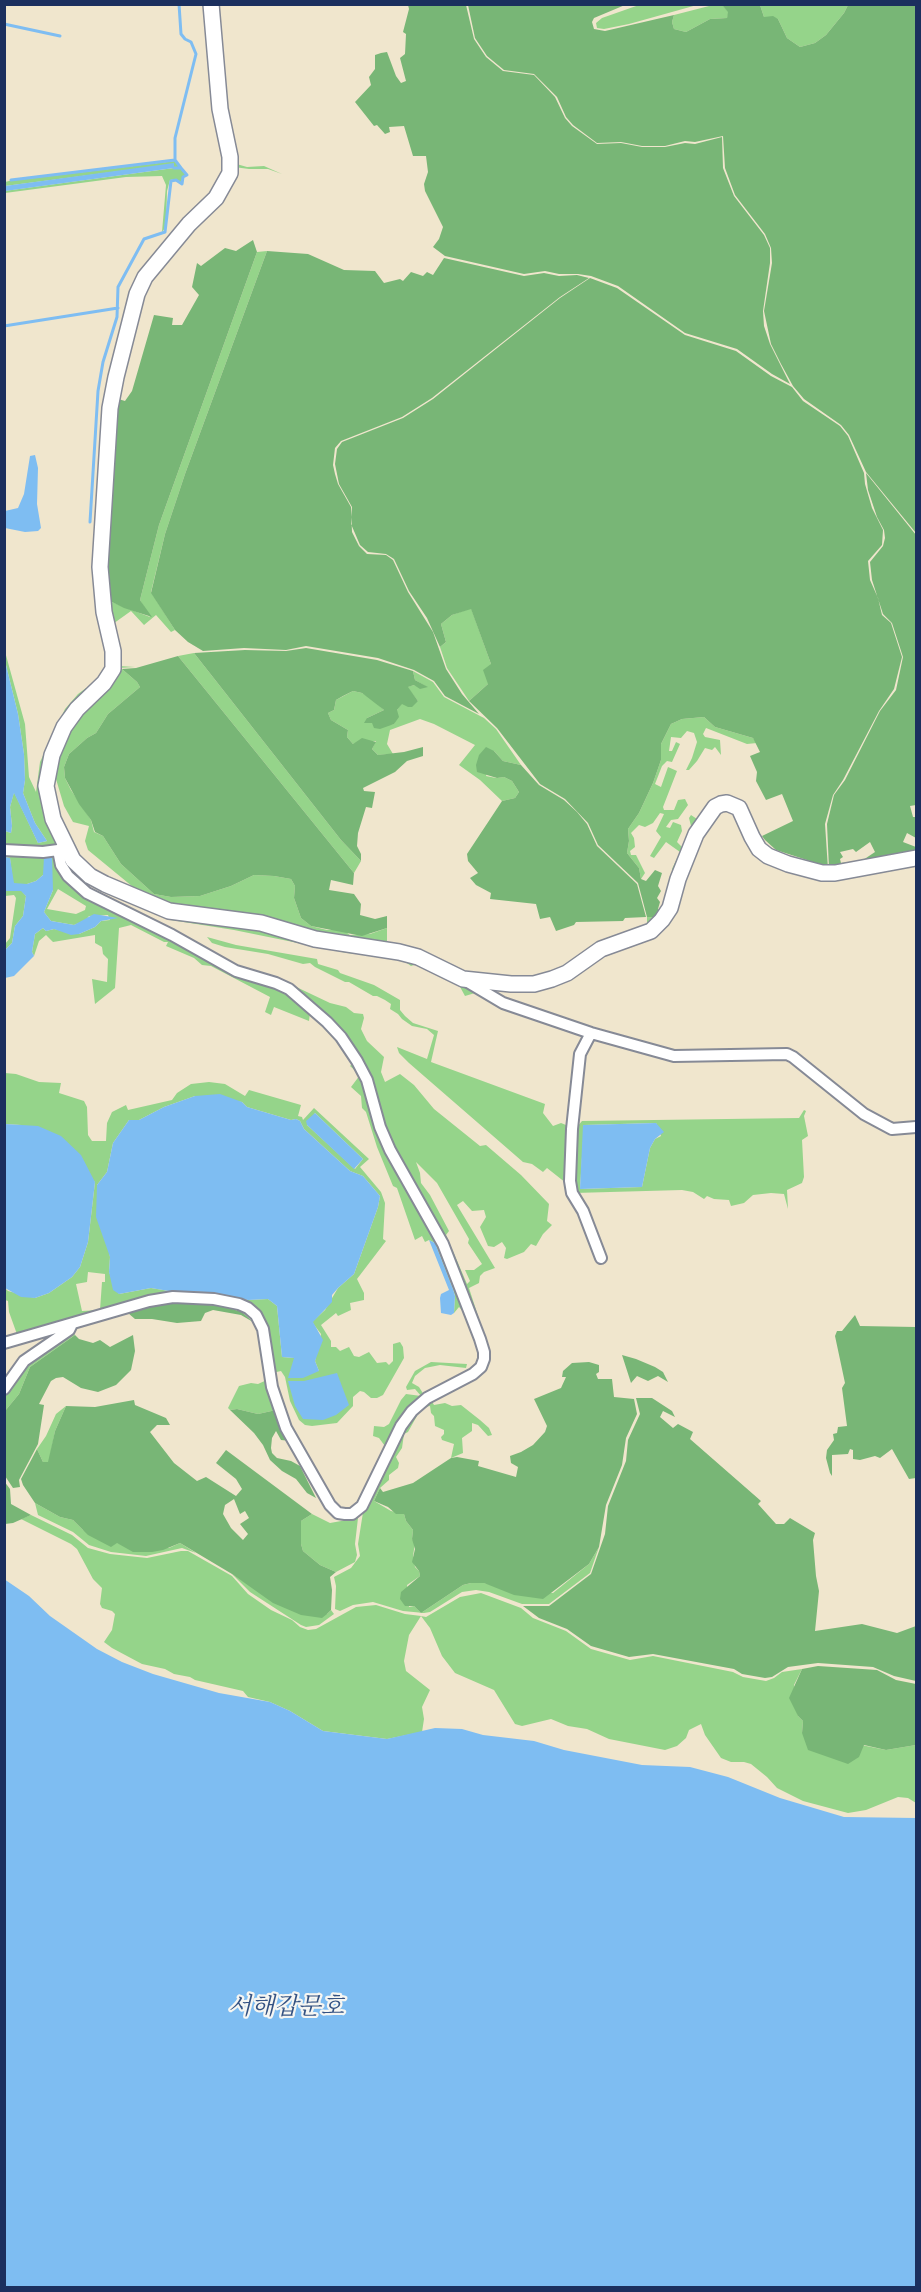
<!DOCTYPE html>
<meta charset="utf-8">
<style>
body{margin:0}
#map{position:relative;width:921px;height:2292px;overflow:hidden;background:#f0e6cd;font-family:Alegreya,serif}
canvas{display:block}
.frame{position:absolute;inset:0;border:6px solid #1b2f5e;pointer-events:none}
</style>
<div id="map">
<canvas width="921" height="2292"></canvas>
<div class="frame"></div>
</div>
<script>
const g = document.querySelector('canvas').getContext('2d');
g.lineJoin = 'round';
function fill(path, color) { g.fillStyle = color; g.fill(path, 'evenodd'); }
const shape = rows => new Path2D(rows.map(r => 'M' + r).join(''));
function trace(path, color, width, dash) { g.strokeStyle = color; g.lineWidth = width; g.lineCap = dash ? 'butt' : 'round'; g.setLineDash(dash || []); g.stroke(path); }
function write(font, color, halo, rows, align = 'center') {
  g.font = font + ' Alegreya,"Noto Serif KR",serif'; g.lineWidth = 4.5; g.setLineDash([]); g.textBaseline = 'middle'; g.strokeStyle = halo; g.fillStyle = color; for (const [text, x, y, turn = 0] of rows) {
    g.save(); g.translate(x, y); g.rotate((+turn || 0) * Math.PI / 180); g.textAlign = isNaN(turn) ? turn : align; if (halo) g.strokeText(text, 0, 0); g.fillText(text, 0, 0); g.restore();
  }
}
const green = shape([
 [206,5,209,5,218,109,228,158,228,172,215,196,187,223,143,276,135,294,113,376,108,408,98,567,99,593,111,651,111,668,103,681,68,717,50,754,45,776,45,797,61,846,47,849,5,847,5,831,11,833,12,826,10,807,14,792,38,843,47,841,35,823,23,793,25,780,24,754,18,714,5,661,4,648,25,724,29,777,36,792,40,762,65,709,78,694,86,688,92,690,106,674,109,667,107,642,97,603,96,569,107,391,139,279,148,265,185,224,213,195,222,181,226,170,226,157,217,122],
 [639,5,639,4,697,5,629,24,604,29,597,28,596,23,602,18],
 [713,5,722,5,729,12,727,18,710,19,686,32,674,29,672,22,674,15],
 [760,5,848,5,844,13,826,35,815,43,800,47,787,38,778,19,764,17],
 [175,161,186,175,183,177,181,183,176,179,170,180,167,191,166,227,162,232,166,185,162,176,126,177,5,193,4,191,174,168,174,164,5,186,5,182,9,181],
 [233,163,247,167,264,166,282,174,268,169,249,169,234,167,231,183,221,197,153,271,148,280,141,296,119,376,113,406,106,495,104,540,108,552,109,597,112,602,124,607,150,617,140,600,159,525,257,252,267,251,185,474,165,534,151,592,175,630,171,632,156,615,144,625,131,611,110,626,116,664,119,666,135,667,118,668,115,665,114,650,104,607,101,571,110,427,118,376,140,295,146,279,152,270,223,192,231,177],
 [471,608,491,664,488,684,469,701,447,668,440,647,446,642,441,624,452,615],
 [194,653,341,840,361,861,354,873,178,656],
 [122,669,137,682,140,687,108,714,96,733,87,738,69,754,64,767,65,778,71,790,91,820,94,832,103,836,121,864,154,894,171,897,200,896,231,886,254,875,274,876,291,879,295,886,294,898,301,918,311,926,327,930,343,930,350,935,370,934,387,928,387,941,384,948,347,944,314,937,260,922,231,916,169,909,103,881,74,859,54,818,50,800,48,784,50,765,71,719,104,686,115,671],
 [55,757,56,779,64,806,73,822,89,826,85,841,88,850,150,901,104,880,75,858,56,818,51,800,50,775],
 [413,671,433,682,444,697,484,718,496,729,521,765,503,761,494,751,486,776,496,778,504,777,512,781,519,792,515,798,502,801,480,780,459,765,475,745,434,724,420,719,390,730,387,744,393,754,378,755,372,749,376,741,353,744,347,737,348,730,331,720,328,713,334,710,336,700,353,691,362,693,371,698,384,710,367,718,372,723,387,725,394,724,397,710,402,703,418,701,407,687,414,685,427,687,415,680],
 [704,717,715,727,753,738,757,743,747,744,706,728,703,734,705,737,720,740,721,755,715,747,712,750,705,748,697,761,689,770,686,770,692,758,697,742,694,733,687,731,681,738,671,737,669,751,672,751,676,742,680,744,672,762,667,761,662,766,655,784,661,787,668,767,677,771,663,807,664,810,674,810,678,800,685,799,688,805,678,819,671,820,666,827,670,828,673,822,681,825,682,831,677,842,683,848,692,830,689,818,691,815,697,819,711,805,729,799,739,802,756,838,767,851,790,862,828,870,818,870,789,863,767,853,755,839,739,804,729,800,724,801,713,807,699,828,684,859,668,908,660,919,649,926,647,925,647,917,656,915,667,903,673,880,672,869,680,852,666,842,654,858,650,856,661,837,656,831,664,814,660,813,653,823,645,827,639,825,631,833,634,838,635,847,630,851,631,855,636,855,645,873,641,879,639,868,627,853,629,841,628,829,639,813,653,783,661,760,661,744,671,724,682,719],
 [4,852,55,855,78,889,276,984,310,1012,309,1021,274,1007,271,1015,265,1012,270,997,211,966,202,965,194,958,166,946,168,942,164,942,131,925,119,928,115,988,95,1004,92,979,107,982,108,959,103,954,102,947,95,943,95,935,53,942,46,935,39,941,34,956,32,952,35,934,43,928,46,931,54,929,79,934,95,927,101,921,110,920,108,915,89,916,86,920,74,925,51,921,44,912,53,890,43,875,36,881,27,884,13,884,10,858,5,857],
 [58,889,86,906,85,910,76,914,47,909],
 [21,890,26,896,23,916,15,926,12,943,5,950,5,944,10,938,16,898,14,895,5,896,4,891],
 [106,892,149,906,417,959,504,1008,475,993,465,996,459,985,417,964,411,966,404,961,383,956,347,953,234,930,171,920],
 [207,937,236,945,317,959,318,964,338,970,340,973,374,985,400,1000,400,1010,405,1016,413,1023,438,1031,431,1062,545,1104,543,1113,553,1126,561,1123,571,1127,570,1130,565,1132,566,1183,547,1168,543,1172,532,1164,523,1162,409,1063,399,1053,397,1047,427,1059,434,1035,427,1029,412,1026,402,1019,398,1014,390,1009,391,1004,385,1000,377,996,373,996,349,982,345,982,315,967,310,963,303,964,268,954,225,947,212,943],
 [290,984,330,1003,346,1007,354,1013,363,1014,364,1018,361,1029,367,1041,384,1057,381,1072,385,1082,400,1074,414,1085,434,1109,480,1146,486,1145,521,1175,549,1204,547,1221,552,1225,543,1234,536,1246,531,1244,524,1252,507,1259,504,1258,506,1248,502,1242,494,1247,488,1246,480,1227,486,1217,484,1210,472,1211,463,1201,457,1205,495,1268,484,1272,480,1276,479,1283,469,1288,487,1344,389,1143,369,1080,336,1028],
 [416,1162,437,1183,469,1239,468,1243,482,1264,474,1270,465,1270,470,1281,467,1284,446,1235,449,1231,430,1195,421,1183,420,1173],
 [355,1061,362,1074,378,1129,432,1226,480,1354,464,1312,459,1307,454,1313,455,1296,453,1289,435,1243,429,1240,425,1242,422,1236,415,1240,397,1188,393,1186,377,1147,366,1112,362,1108,361,1096,351,1087,360,1075,350,1066],
 [5,1073,16,1074,39,1082,61,1083,59,1093,84,1101,87,1107,88,1135,92,1141,106,1141,107,1123,112,1112,126,1105,128,1110,172,1100,177,1093,191,1084,209,1082,225,1084,245,1096,249,1090,301,1105,298,1116,302,1117,303,1120,314,1108,369,1159,360,1167,381,1192,385,1203,383,1239,386,1241,357,1279,364,1293,364,1300,350,1303,351,1310,338,1316,336,1313,321,1325,331,1341,331,1347,336,1347,340,1351,349,1347,354,1356,359,1357,369,1352,377,1363,386,1362,389,1365,393,1361,393,1344,400,1342,403,1347,404,1358,383,1395,377,1398,371,1398,364,1392,360,1391,353,1397,353,1406,337,1423,312,1426,305,1425,299,1420,290,1401,285,1377,281,1371,272,1373,254,1310,173,1295,18,1337,9,1312,8,1301,5,1300,5,1288,8,1291,35,1298,49,1293,72,1277,80,1267,88,1242,95,1182,21,1125,5,1124],
 [195,1096,242,1102,247,1107,291,1120,296,1119,300,1121,304,1129,350,1171,363,1176,380,1196,378,1207,354,1274,338,1288,325,1310,312,1322,321,1334,315,1361,319,1371,294,1358,282,1357,277,1306,268,1299,248,1300,206,1292,169,1291,151,1288,119,1294,109,1272,110,1257,97,1185,107,1172,113,1143,129,1120,139,1120,164,1107],
 [315,1113,363,1159,355,1169,307,1125],
 [88,1272,105,1274,105,1282,102,1282,100,1310,82,1311,76,1284,87,1282],
 [804,1110,806,1111,804,1116,808,1136,802,1140,804,1177,802,1183,787,1190,788,1209,784,1194,771,1193,753,1195,744,1203,731,1206,729,1200,714,1199,707,1196,704,1199,693,1192,682,1190,574,1193,577,1127,582,1121,799,1118],
 [656,1123,661,1136,655,1139,650,1148,642,1187,580,1189,584,1125],
 [124,1312,71,1330,75,1335,30,1367,19,1394,5,1411,5,1393,23,1366,74,1325],
 [431,1362,467,1364,466,1368,440,1365,425,1368,415,1376,412,1383,419,1387,424,1395,388,1450,379,1438,373,1436,374,1426,384,1427,389,1424,401,1400,406,1394,421,1396,415,1389,407,1390,406,1387,415,1371],
 [269,1379,276,1410,258,1414,237,1409,230,1410,228,1408,239,1386,251,1383,258,1384],
 [430,1398,434,1405,445,1403,452,1406,461,1405,480,1420,489,1428,492,1435,488,1436,478,1425,472,1423,472,1431,462,1438,463,1453,451,1458,454,1444,442,1440,441,1437,444,1434,444,1430,435,1426,434,1416,431,1413,430,1406,425,1407,418,1414,408,1432,404,1434,402,1448,396,1457,399,1463,398,1468,389,1475,389,1480,380,1488,374,1501,391,1511,404,1514,406,1521,413,1530,412,1539,415,1543,413,1556,415,1567,419,1571,420,1576,407,1585,409,1607,414,1606,421,1613,463,1585,471,1583,484,1583,553,1593,589,1564,599,1547,590,1573,549,1604,522,1604,489,1592,476,1590,462,1592,430,1612,424,1613,403,1611,373,1602,353,1605,340,1611,335,1609,336,1586,334,1577,351,1568,360,1556,358,1544,364,1506,403,1426],
 [66,1406,55,1431,49,1462,43,1462,37,1449,46,1436,56,1414],
 [35,1503,60,1517,73,1520,83,1530,117,1543,169,1548,180,1543,196,1553,182,1548,146,1556,111,1552,89,1545,73,1532,38,1515],
 [312,1514,330,1523,358,1518,355,1544,357,1555,355,1562,336,1572,320,1565,303,1551,301,1544,301,1521],
 [31,1515,72,1535,88,1548,110,1554,147,1558,181,1551,188,1551,232,1576,248,1594,271,1610,292,1620,300,1627,308,1630,316,1629,356,1607,376,1605,405,1614,421,1616,426,1617,460,1597,481,1593,521,1608,533,1618,566,1631,591,1649,630,1660,653,1656,733,1672,743,1677,766,1681,774,1678,782,1672,802,1669,794,1685,798,1716,803,1721,802,1733,886,1750,916,1745,916,1803,908,1798,898,1797,866,1810,848,1813,803,1801,777,1788,767,1777,751,1764,744,1762,731,1762,721,1758,705,1735,701,1724,689,1730,686,1738,677,1746,665,1750,609,1739,587,1729,568,1726,551,1719,522,1726,515,1724,494,1690,455,1673,442,1656,430,1628,421,1616,409,1635,404,1661,406,1671,430,1690,422,1707,424,1719,422,1732,387,1739,323,1731,290,1711,270,1702,248,1697,243,1691,195,1680,190,1677,174,1674,165,1669,142,1664,112,1648,104,1642,112,1630,115,1614,112,1611,102,1608,100,1604,102,1588,93,1579,77,1549,71,1544,21,1519],
 [232,1574,251,1586,327,1614,331,1610,334,1614,319,1625,306,1627,301,1625,250,1592]
]);
const forest = shape([
 [408,5,466,5,474,39,486,57,503,71,534,75,555,97,565,118,572,126,597,144,621,143,642,147,665,147,685,143,695,144,722,137,723,168,734,196,764,235,770,248,770,263,763,311,764,326,770,344,790,384,772,374,737,349,685,333,618,286,591,276,578,274,559,274,545,271,524,274,445,256,433,247,439,239,443,227,425,191,424,184,428,172,426,156,413,156,404,126,389,127,390,132,385,134,377,125,374,126,355,102,371,85,369,77,375,69,375,55,381,53,387,52,396,76,401,83,406,81,400,58,405,54,406,34,403,32,409,9],
 [468,5,625,5,594,18,592,22,594,29,605,31,674,15,672,22,674,29,686,32,710,19,727,18,728,12,722,5,760,5,764,17,773,16,778,19,787,38,800,47,815,43,826,35,844,13,848,5,916,5,916,533,866,472,849,435,841,425,804,399,793,386,781,364,771,344,764,311,772,263,771,248,765,234,735,195,725,168,723,136,695,142,685,141,665,146,642,146,621,142,597,143,573,125,566,117,557,97,534,74,504,70,487,56,475,38],
 [253,240,257,252,159,525,140,600,152,617,124,608,112,602,109,597,108,552,115,398,125,401,132,391,154,315,173,318,172,325,182,325,199,295,192,287,197,263,201,266,225,248,236,251],
 [267,251,308,254,344,270,375,271,384,283,400,279,403,281,411,272,423,276,427,272,433,275,444,258,524,276,544,273,559,276,577,275,589,278,560,297,432,398,402,417,341,441,335,448,333,465,335,474,338,484,351,507,352,532,359,546,367,554,386,555,393,560,408,592,433,632,446,669,462,694,479,714,445,696,434,681,414,670,378,658,306,646,286,650,244,648,203,651,188,642,175,630,151,593,165,534,185,474],
 [590,278,617,288,685,335,736,351,771,376,792,387,803,401,840,426,848,436,864,473,865,484,872,508,883,530,882,545,868,561,870,580,878,598,882,615,891,623,902,657,894,689,879,711,843,780,833,795,825,824,828,869,810,861,776,850,765,840,762,836,793,821,782,794,766,800,756,781,757,772,750,756,760,752,753,738,715,727,704,717,682,719,671,724,661,744,661,760,653,783,639,813,628,829,629,841,627,853,639,868,641,879,646,881,655,870,662,873,658,886,661,891,657,898,660,902,658,909,660,911,653,917,647,917,638,883,598,845,588,823,565,799,540,784,497,728,469,701,488,684,483,670,491,664,471,609,452,615,441,624,446,642,440,647,427,618,409,591,394,559,386,554,368,552,360,545,351,524,352,507,339,484,335,464,337,449,342,442,403,418,433,399,560,298],
 [866,473,916,535,916,805,910,806,913,817,916,817,916,838,907,833,903,842,916,847,916,854,829,868,827,824,834,795,845,780,880,711,896,690,903,657,892,623,883,614,872,580,870,562,883,546,885,538,884,530,877,517,868,490],
 [870,842,875,852,863,860,841,863,840,859,843,857,840,852,853,849,856,852],
 [306,648,377,660,413,671,415,680,428,687,420,689,414,685,408,687,418,701,412,707,408,707,402,704,397,710,399,717,394,724,380,729,374,728,372,723,364,723,367,718,384,710,362,693,353,691,343,696,336,700,334,710,328,713,331,720,348,730,347,737,353,744,362,738,376,742,372,749,378,755,404,752,423,747,423,756,407,761,395,772,363,788,364,791,375,792,372,808,366,807,358,833,357,846,361,854,361,861,341,840,194,653,245,650,286,651],
 [178,656,354,873,353,885,331,880,329,890,354,894,361,904,360,915,375,919,387,916,387,928,362,936,311,926,301,918,294,898,295,886,291,879,274,876,254,875,231,886,200,896,171,897,154,894,121,864,103,836,95,832,91,820,79,804,65,778,64,767,69,754,87,738,96,733,108,714,140,687,137,682,122,669,136,668],
 [486,747,494,751,503,761,521,765,539,785,564,800,577,812,587,824,597,846,637,884,646,917,625,918,623,921,576,922,574,925,556,931,550,917,540,919,536,904,490,899,491,893,476,885,470,878,478,873,468,861,467,854,502,801,515,798,519,792,512,781,504,777,497,778,477,772,476,765,479,755],
 [179,1303,222,1306,242,1312,253,1322,241,1315,213,1310,205,1313,201,1321,177,1323,152,1319,135,1319,128,1313,155,1305],
 [855,1315,860,1326,916,1327,916,1478,909,1479,892,1449,880,1458,875,1456,860,1460,853,1459,853,1450,850,1449,848,1454,832,1455,832,1476,830,1473,826,1458,827,1450,834,1440,833,1434,837,1433,838,1427,847,1426,842,1388,845,1383,835,1336,837,1331,842,1331],
 [75,1335,79,1339,93,1343,100,1340,110,1347,133,1335,135,1351,131,1370,116,1385,98,1392,81,1388,63,1377,56,1378,51,1381,39,1404,44,1405,38,1444,19,1480,20,1487,13,1488,5,1476,5,1411,19,1394,30,1367],
 [622,1355,636,1359,655,1367,663,1372,668,1382,658,1376,648,1381,637,1376,631,1383],
 [589,1362,599,1365,599,1372,596,1374,598,1379,612,1379,614,1397,634,1399,637,1414,626,1438,622,1465,606,1505,599,1547,589,1564,543,1599,514,1595,484,1583,471,1583,463,1585,421,1613,414,1606,405,1606,400,1599,401,1592,420,1576,419,1571,412,1562,415,1549,412,1539,413,1530,406,1521,404,1514,396,1514,388,1507,374,1501,380,1488,383,1492,413,1483,451,1458,457,1457,479,1461,478,1466,516,1477,518,1467,511,1463,510,1456,521,1452,533,1445,545,1432,547,1426,534,1399,561,1388,566,1377,562,1377,563,1371,572,1363],
 [636,1398,652,1398,672,1411,675,1417,663,1411,660,1417,673,1428,678,1424,693,1432,690,1439,761,1501,758,1504,776,1524,784,1524,790,1518,815,1533,813,1540,816,1576,819,1591,815,1631,862,1624,897,1633,916,1626,916,1681,894,1676,873,1667,818,1663,788,1667,772,1677,765,1678,742,1674,734,1669,653,1654,629,1657,591,1646,567,1629,539,1618,523,1606,549,1606,591,1574,605,1534,608,1506,626,1461,628,1440,640,1414],
 [134,1400,135,1405,166,1418,170,1425,157,1425,150,1432,174,1463,197,1481,206,1477,236,1496,242,1489,236,1479,216,1463,226,1450,312,1514,301,1521,301,1544,303,1551,320,1565,336,1572,330,1577,332,1590,331,1610,327,1614,322,1618,301,1615,273,1603,232,1574,180,1543,163,1550,152,1552,133,1552,117,1543,111,1547,88,1535,73,1520,60,1517,35,1503,23,1485,21,1479,37,1449,43,1462,48,1462,55,1431,66,1406,95,1407],
 [234,1499,240,1514,245,1511,249,1518,240,1524,248,1534,243,1540,231,1528,223,1514,225,1505],
 [237,1409,258,1414,276,1410,291,1441,281,1440,276,1431,272,1438,271,1448,272,1453,277,1458,291,1461,300,1466,316,1498,307,1493,296,1479,282,1471,270,1460,263,1445,254,1433,230,1410],
 [4,1481,10,1489,11,1504,31,1515,13,1523,5,1524],
 [818,1666,877,1670,896,1680,916,1684,916,1745,886,1750,864,1745,859,1757,848,1764,808,1750,802,1733,803,1721,798,1716,789,1698,802,1669]
]);
const water = shape([
 [174,163,174,168,5,191,5,186],
 [35,455,38,468,37,504,41,528,38,531,25,532,5,528,5,511,18,508,24,494,30,456],
 [5,661,18,714,24,754,25,780,23,793,35,823,47,841,38,843,14,793,10,807,12,826,11,833,5,831],
 [52,856,53,890,44,912,51,921,74,925,94,914,118,918,101,921,95,927,79,934,71,935,54,929,46,931,43,928,35,934,32,952,34,956,14,976,5,978,5,950,12,943,15,926,23,916,26,896,21,891,5,891,5,857,10,858,14,883,27,884,36,881,43,875,44,857],
 [220,1094,242,1102,247,1107,291,1120,296,1119,300,1121,304,1129,350,1171,363,1176,380,1196,378,1207,354,1274,338,1288,332,1295,332,1302,313,1322,323,1340,315,1361,319,1371,303,1378,288,1378,294,1358,282,1357,277,1306,268,1299,248,1300,206,1292,169,1291,151,1288,119,1294,113,1290,109,1272,110,1257,96,1217,97,1185,107,1172,113,1143,129,1120,139,1120,164,1107,195,1096],
 [315,1113,363,1159,354,1169,307,1125,306,1121],
 [656,1123,664,1132,655,1139,650,1148,642,1187,580,1189,583,1125],
 [5,1124,38,1126,61,1136,81,1155,95,1182,88,1242,80,1267,72,1277,49,1293,35,1298,21,1297,5,1288],
 [429,1240,435,1243,453,1289,455,1296,454,1313,451,1315,441,1313,440,1298,441,1294,449,1290],
 [337,1373,349,1405,336,1415,323,1420,303,1419,295,1406,288,1381,304,1381],
 [4,1579,29,1596,50,1616,97,1649,122,1662,153,1674,219,1693,270,1702,290,1711,323,1731,387,1739,435,1728,462,1729,483,1735,534,1741,564,1750,642,1765,690,1767,728,1777,780,1798,844,1817,916,1818,916,2287,5,2287]
]);
const stream = shape([
 [4,24,60,36],
 [174,168,181,168,175,160,175,138,196,54,191,42,185,39,181,34,179,4],
 [11,180,175,160],
 [4,326,118,308],
 [90,522,98,391,103,362,117,317,118,287,144,239,165,232,171,181,176,180,182,184,183,177,187,175,181,168]
]);
const street = shape([
 [4,850,43,852,58,850,63,847],
 [466,981,503,1003,591,1033,674,1056,787,1054,793,1057,864,1114,892,1129,916,1127],
 [591,1033,580,1054,572,1129,570,1181,572,1193,583,1211,601,1258],
 [4,1343,149,1301,173,1297,214,1299,239,1304,248,1308,256,1315,263,1329,272,1387,286,1428,330,1505,338,1513,345,1514,352,1514,362,1506,401,1426,412,1411,427,1398,473,1374,481,1367,484,1359,484,1352,480,1339,443,1244,390,1150,380,1127,367,1080,357,1061,341,1037,327,1022,289,989,276,983,236,971,172,935,87,893,68,876,61,865,58,850],
 [4,1389,24,1361,69,1330,72,1324]
]);
const secondary = shape([
 [211,4,220,109,230,157,230,173,216,198,189,224,145,277,137,294,116,377,110,408,100,567,104,612,113,651,113,669,104,683,77,709,64,727,52,755,46,786,53,819,73,860,90,876,105,884,169,911,261,923,315,939,399,952,418,957,463,979,511,984,534,984,552,979,567,973,601,949,651,931,662,920,670,908,678,879,696,834,715,807,721,804,727,803,739,808,752,837,759,849,768,856,788,864,822,873,835,873,916,858]
]);
const waterNames = [
 ["서해갑문호",286,2008]
];
fill(green, '#95d48a');
fill(forest, '#78b676');
fill(water, '#7ebdf2');
trace(stream, '#7ebdf2', 3);
trace(street, '#868a96', 14);
trace(secondary, '#868a96', 18);
trace(street, '#fff', 10);
trace(secondary, '#fff', 15);
write('italic 24px', '#345283', '#f6f6f2', waterNames);
</script>
